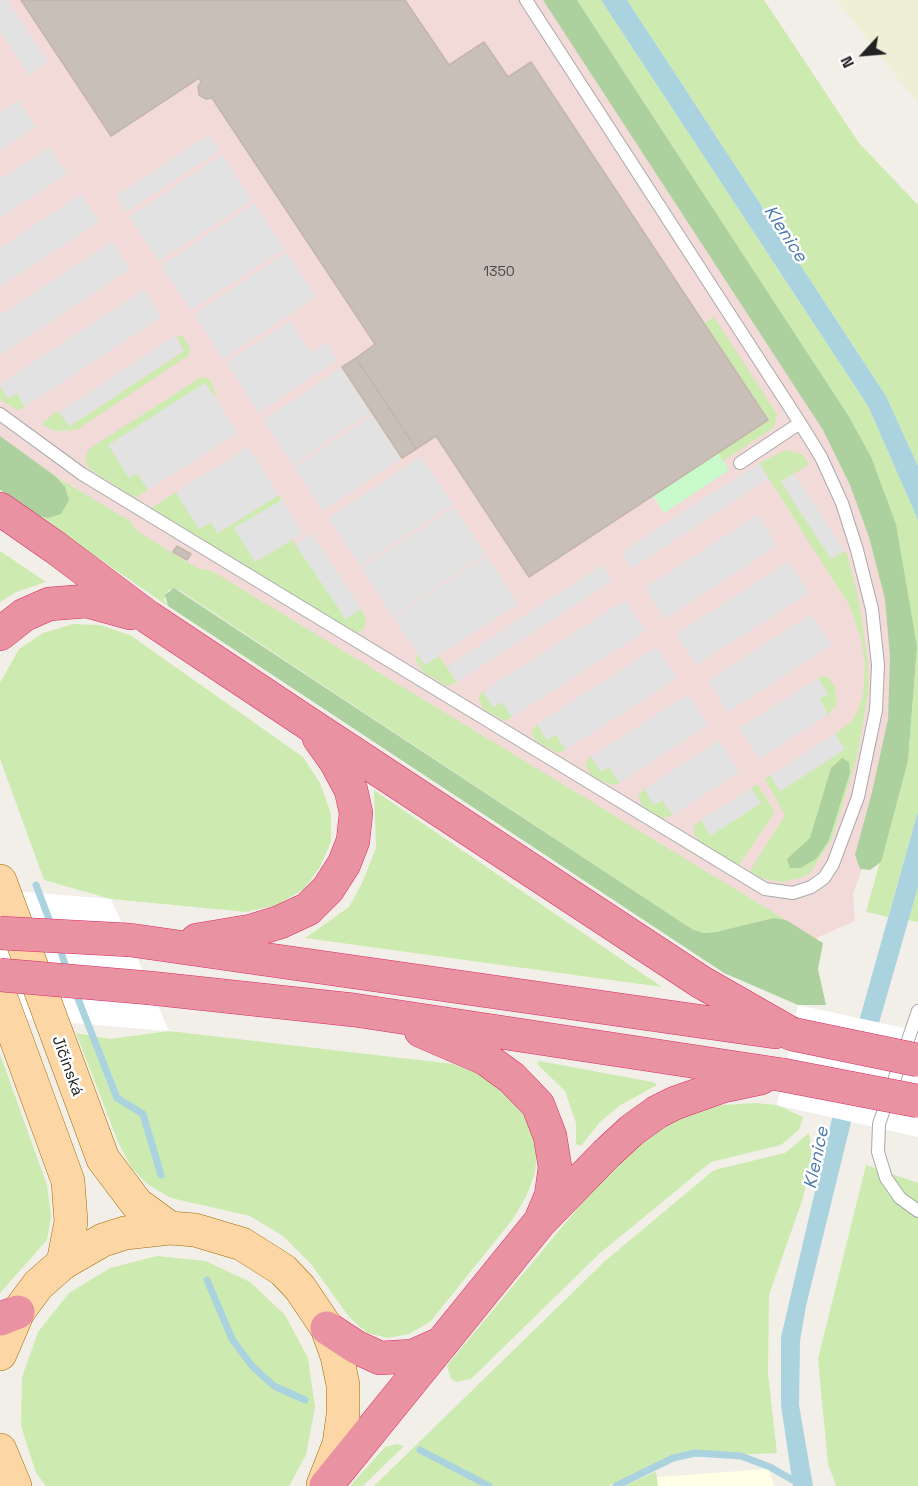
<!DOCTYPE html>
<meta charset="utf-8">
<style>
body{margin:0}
#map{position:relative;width:918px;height:1486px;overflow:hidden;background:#f2efe9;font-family:"Space Grotesk",sans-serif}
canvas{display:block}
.north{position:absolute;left:834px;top:24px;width:60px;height:60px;-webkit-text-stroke:4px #fff;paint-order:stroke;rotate:244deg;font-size:16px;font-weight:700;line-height:24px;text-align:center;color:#222}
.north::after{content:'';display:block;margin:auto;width:21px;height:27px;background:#222;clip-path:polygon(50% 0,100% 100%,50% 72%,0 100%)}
</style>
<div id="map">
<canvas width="918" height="1486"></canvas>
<div class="north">N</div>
</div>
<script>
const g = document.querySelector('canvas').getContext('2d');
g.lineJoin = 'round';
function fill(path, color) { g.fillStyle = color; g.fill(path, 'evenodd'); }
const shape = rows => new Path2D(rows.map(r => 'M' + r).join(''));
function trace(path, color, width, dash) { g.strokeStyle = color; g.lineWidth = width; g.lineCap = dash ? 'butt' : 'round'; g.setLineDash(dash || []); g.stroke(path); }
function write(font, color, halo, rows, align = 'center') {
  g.font = font + ' "Space Grotesk",sans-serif'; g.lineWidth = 5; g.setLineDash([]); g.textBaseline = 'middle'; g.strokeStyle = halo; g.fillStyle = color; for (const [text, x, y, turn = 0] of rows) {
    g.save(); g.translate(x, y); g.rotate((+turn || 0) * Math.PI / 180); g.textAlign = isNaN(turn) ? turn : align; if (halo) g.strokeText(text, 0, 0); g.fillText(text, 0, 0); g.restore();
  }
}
const commercial = shape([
 [0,0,567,0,850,449,899,596,885,805,853,894,855,921,776,956,0,451]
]);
const education = shape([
 [769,1469,774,1486,637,1486,658,1477]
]);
const farmland = shape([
 [837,0,918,0,918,102,902,84]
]);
const grass = shape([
 [577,0,601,0,868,406,918,519,918,811,888,917,866,912,908,761,917,647,848,415],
 [627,0,764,0,859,143,918,205,918,466,886,396],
 [714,317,777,414,773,428,723,461,718,453,704,324],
 [176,335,182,336,190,348,189,355,77,430,55,431,43,425,43,422,58,411,70,426,184,351],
 [201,377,210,379,216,394,214,396,205,383,128,478,137,472,148,490,135,498,89,469,85,458,89,449],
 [0,386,8,398,17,393,25,407,17,410,4,402,0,399],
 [786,450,802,454,809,464,781,482,831,559,844,551,847,554,859,601,868,663,868,693,857,757,832,839,810,873,801,878,781,882,761,878,750,871,785,815,765,779,770,775,781,791,845,749,835,734,853,720,857,712,863,696,865,663,861,638,849,605,759,463],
 [55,476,130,521,137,531,197,568,212,571,786,920,774,918,716,932,704,933,692,929,179,590,168,590,164,600,168,606,35,515,48,518,65,487],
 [176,492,199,529,211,522,218,533,279,495,282,500,235,528,256,562,292,539,346,619,361,609,366,619,364,628,358,633,353,631,151,508],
 [0,551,46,582,16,592,0,602],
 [73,624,100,625,130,635,303,757,320,783,331,814,331,842,320,867,304,889,278,905,246,912,111,899,44,880,0,759,0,683,19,649,43,633],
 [417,653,425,665,439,656,457,682,447,686,423,672,416,661],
 [823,676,829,678,835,688,837,705,828,715,820,699,828,694,818,678],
 [483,691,493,707,502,702,512,717,505,721,484,710,478,698],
 [537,724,547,740,556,734,566,750,558,753,537,742,531,732],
 [591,757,601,772,609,767,620,783,610,785,591,775,585,764],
 [757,784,775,812,739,865,700,842,694,834,694,826,701,820,710,835,760,804,751,788],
 [644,789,654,805,662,800,673,815,662,818,644,808,638,796],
 [374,790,662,987,305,938,349,907,362,883,376,848],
 [918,887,918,922,908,920],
 [169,1031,453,1064,476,1073,497,1085,515,1103,530,1125,537,1149,535,1173,526,1197,513,1219,430,1322,409,1334,388,1338,367,1333,349,1317,311,1264,283,1236,250,1216,171,1198,147,1184,131,1167,118,1142,76,1033,110,1039],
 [0,1054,47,1185,51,1216,47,1240,0,1293],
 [539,1061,653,1082,657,1085,619,1106,600,1122,581,1146,576,1144,576,1123,565,1091,537,1064],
 [755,1103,777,1105,803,1117,799,1130,781,1145,711,1162,599,1254,471,1379,456,1382,451,1379,447,1366,453,1358,607,1173,647,1135,682,1115,722,1105],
 [809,1133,812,1156,803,1198,769,1295,768,1373,777,1453,685,1457,656,1463,608,1486,374,1486,605,1261,714,1170,785,1153],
 [866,1165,918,1183,918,1486,836,1486,828,1464,818,1359],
 [157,1256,206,1261,250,1282,285,1315,308,1358,315,1407,306,1455,289,1486,46,1486,36,1473,21,1426,22,1377,38,1332,69,1293,110,1268],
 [397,1444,404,1446,363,1486,350,1486,385,1447],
 [656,1472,658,1486,624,1486,655,1472]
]);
const forest = shape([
 [543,0,577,0,848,415,871,457,896,524,917,647,908,761,881,862,870,870,860,869,855,855,872,792,888,719,890,657,885,599,869,537,850,485,823,430],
 [0,436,55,476,65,487,69,500,61,514,48,518,35,515,0,490],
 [174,588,692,929,704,933,716,932,774,918,786,920,823,943,818,969,826,1005,798,1005,724,973,168,606,165,595],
 [842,758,849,762,850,773,829,840,817,858,801,868,790,868,787,859,810,838,831,768]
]);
const park = shape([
 [718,453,729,470,664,513,653,496]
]);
const parking = shape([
 [0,0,7,0,48,62,29,75,0,31],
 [18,100,36,127,0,151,0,112],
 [209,135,220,150,126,212,116,196],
 [49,147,67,174,0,218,0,179],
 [222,154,252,200,159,261,129,217],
 [81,194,99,222,0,287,0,248],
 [255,203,284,249,191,310,161,266],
 [112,241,130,269,0,355,0,315],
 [287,252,316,297,223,359,194,314],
 [144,289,161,317,25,407,17,393,8,399,0,384],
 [290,321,311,353,326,343,337,360,259,413,226,362],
 [174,336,184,350,69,426,60,412],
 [342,367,371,412,293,465,263,420],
 [205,383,238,433,148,490,137,473,129,478,108,445],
 [373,415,402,458,323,511,294,467],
 [248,447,279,495,217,533,211,522,199,529,176,492],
 [421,456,453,504,360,566,328,518],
 [759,463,769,478,632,568,621,552],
 [794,473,844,551,831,559,781,482],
 [282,500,303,533,255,562,234,528],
 [454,507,486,554,392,616,361,568],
 [758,514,777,546,665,619,645,588],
 [312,533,361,609,346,619,295,544],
 [487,556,518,604,425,665,393,617],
 [789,561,809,593,696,665,676,634],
 [602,565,612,581,516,644,505,628],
 [625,600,646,631,512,717,502,702,493,707,483,691],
 [811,614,832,645,728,712,708,681],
 [504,629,515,644,457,682,447,667],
 [656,647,677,678,566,750,556,735,547,740,537,724],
 [818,678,828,694,820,699,828,715,759,759,739,728],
 [688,694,708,725,620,783,609,767,601,772,591,757],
 [835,734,845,749,780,791,770,775],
 [719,740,739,772,673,815,662,800,654,805,644,789],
 [751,788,761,803,710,836,701,820]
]);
const water = shape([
 [601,0,627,0,886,396,918,466,918,520,868,406],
 [918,811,918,887,853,1114,806,1306,800,1341,799,1405,813,1486,793,1486,781,1405,781,1337,833,1114]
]);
const pier = shape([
 [0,890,111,899,169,1031,0,1017],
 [798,1005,918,1031,918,1137,777,1105]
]);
const stream = shape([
 [36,885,52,927],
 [59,946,68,973],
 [75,991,117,1098,143,1114,161,1175],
 [207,1280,232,1339,252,1366,274,1386,305,1400],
 [420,1450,489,1486],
 [616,1486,673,1458,695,1453,741,1456,770,1467,803,1486]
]);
const building = shape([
 [21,0,405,0,449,65,484,42,508,77,531,62,768,420,529,577,436,436,416,449,356,358,375,344,212,98,206,99,199,95,198,87,201,82,199,78,111,136,21,0],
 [356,358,416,449,402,458,342,367,356,358],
 [177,546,191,554,187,560,173,552,177,546]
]);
const service = shape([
 [0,414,82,474,765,889,793,893,811,887,824,878,833,864,858,797,876,710,878,665,872,609,857,550,842,503,821,457,800,423,526,0],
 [740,463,800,423],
 [918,1011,879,1124,878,1152,886,1178,900,1198,918,1211]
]);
const primary = shape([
 [0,881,103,1159,137,1204,170,1228],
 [0,995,68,1181,71,1222,63,1263],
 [0,1354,18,1312,38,1285,63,1263,103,1240,125,1233,170,1228,195,1230,242,1244,283,1270,300,1288,327,1328,337,1356,343,1385,343,1415,339,1444,323,1485],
 [0,1450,15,1486]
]);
const motorway = shape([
 [0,509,56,548,148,617,309,724,701,982,792,1034],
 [0,634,24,615,49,604,87,601,131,613],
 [130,940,775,1032],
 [197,940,251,931,280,922,308,909,328,889,344,864,353,841,356,813,351,790,336,762,319,738],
 [150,988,354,1010,783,1075],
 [421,1031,486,1059,512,1078,538,1105,550,1136,555,1167,551,1196,542,1217],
 [0,1319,18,1312],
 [327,1328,356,1347,380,1358,413,1356,442,1343],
 [326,1486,539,1223,606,1154,632,1130,657,1112,675,1103,723,1086,761,1078]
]);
const motorwayBridge = shape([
 [0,933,130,940],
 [0,975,150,988],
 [792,1034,918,1060],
 [783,1075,918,1101]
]);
const numberNames = [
 ["1350",499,272]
];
const streetNames = [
 ["Jičínská",67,1066,70]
];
const waterNames = [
 ["Klenice",785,234,57],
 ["Klenice",817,1158,-78]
];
fill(commercial, '#f2dad9');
fill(education, '#ffffe5');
fill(farmland, '#eef0d5');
fill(grass, '#cdebb0');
fill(forest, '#add19e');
fill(park, '#c8facc');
fill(parking, '#e2e2e2');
fill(water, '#aad3df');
fill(pier, '#fff');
trace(stream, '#aad3df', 7);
fill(building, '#c7bfb8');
trace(building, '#c4b6ab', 1.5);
trace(service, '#a9a9a9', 14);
trace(primary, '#a06b00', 34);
trace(motorway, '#dc2a67', 34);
trace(service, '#fff', 12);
trace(primary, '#fcd6a4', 33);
trace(motorway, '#e892a2', 33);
trace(motorwayBridge, '#dc2a67', 34, []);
trace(motorwayBridge, '#e892a2', 33);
write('14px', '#4b4948', null, numberNames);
write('16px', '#222', '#fff', streetNames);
write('italic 18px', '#4a7aab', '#fff', waterNames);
</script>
